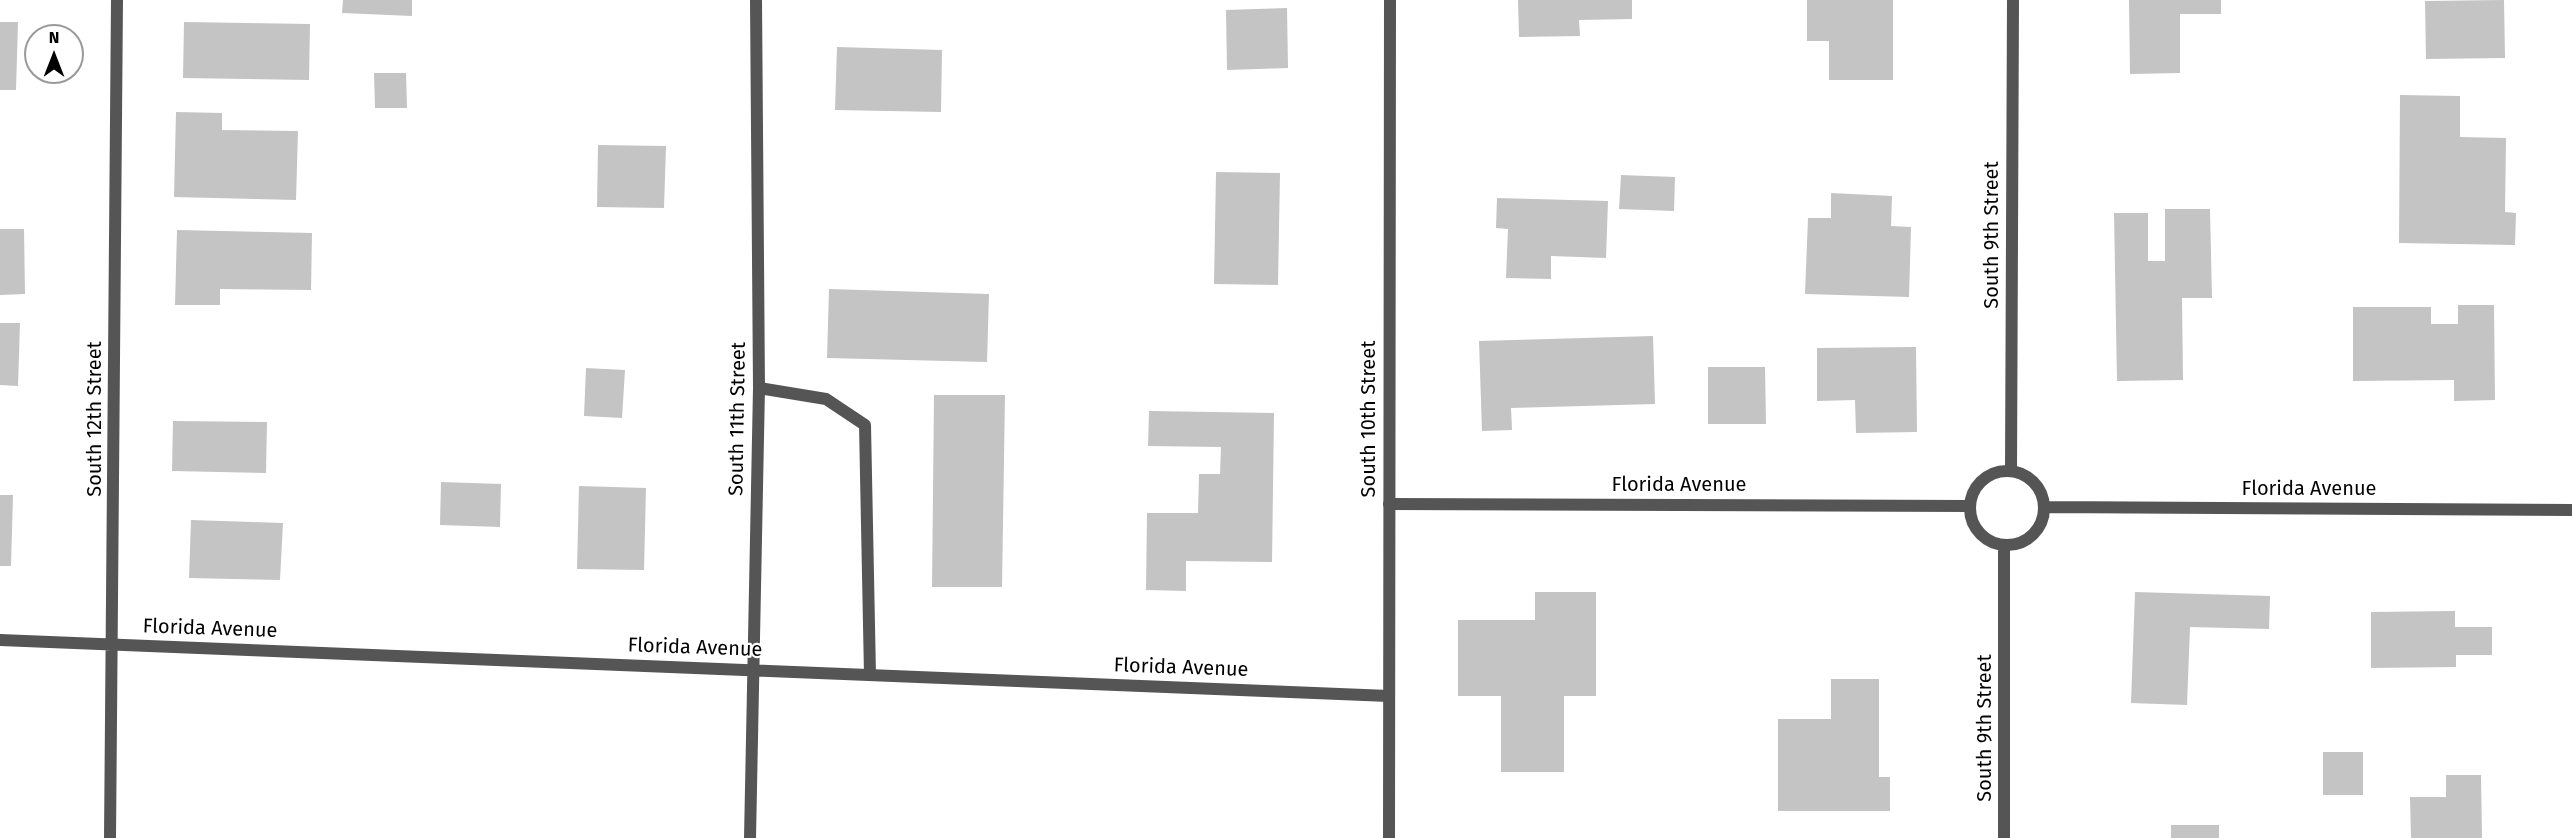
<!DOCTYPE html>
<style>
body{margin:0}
#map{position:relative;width:2572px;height:838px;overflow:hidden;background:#fff;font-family:"Fira Sans",sans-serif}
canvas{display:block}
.north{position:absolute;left:24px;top:24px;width:60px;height:60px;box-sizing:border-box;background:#fff;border:2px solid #999;border-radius:50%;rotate:0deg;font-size:16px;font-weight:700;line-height:24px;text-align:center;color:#000}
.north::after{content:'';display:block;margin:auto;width:21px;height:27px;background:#000;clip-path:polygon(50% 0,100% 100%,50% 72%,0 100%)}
</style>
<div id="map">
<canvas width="2572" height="838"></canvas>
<div class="north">N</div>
</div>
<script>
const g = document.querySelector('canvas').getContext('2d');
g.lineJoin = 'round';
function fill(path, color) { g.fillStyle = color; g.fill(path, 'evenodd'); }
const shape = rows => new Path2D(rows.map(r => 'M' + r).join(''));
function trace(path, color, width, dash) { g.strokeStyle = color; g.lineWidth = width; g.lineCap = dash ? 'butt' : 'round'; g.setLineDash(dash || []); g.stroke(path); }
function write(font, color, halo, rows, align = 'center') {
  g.font = font + ' "Fira Sans",sans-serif'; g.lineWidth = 4.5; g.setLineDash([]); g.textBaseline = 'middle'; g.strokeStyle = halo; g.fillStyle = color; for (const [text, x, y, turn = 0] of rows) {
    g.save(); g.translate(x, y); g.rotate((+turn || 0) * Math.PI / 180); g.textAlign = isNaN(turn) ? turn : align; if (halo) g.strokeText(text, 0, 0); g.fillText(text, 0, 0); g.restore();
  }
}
const building = shape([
 [343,0,412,0,412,16,342,13],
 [1518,0,1632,0,1632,19,1579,20,1580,36,1519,37],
 [1807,0,1893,0,1893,80,1829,80,1829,41,1807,41],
 [2129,0,2221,0,2221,14,2180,14,2180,73,2130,74],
 [2504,0,2505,58,2426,59,2425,1],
 [1287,8,1288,68,1227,70,1226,10],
 [0,22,18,22,16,90,0,90],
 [184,22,310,24,309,80,183,78],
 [837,47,942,50,941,112,835,110],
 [374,73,406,73,407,108,375,108],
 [2400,95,2460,96,2460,137,2506,138,2505,212,2516,213,2515,245,2399,243],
 [176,112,222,113,222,130,298,131,296,200,174,197],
 [598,145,666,146,664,208,597,207],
 [1216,172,1280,173,1278,285,1214,284],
 [1621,175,1675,177,1674,211,1619,209],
 [1831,193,1892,196,1891,226,1911,227,1909,297,1805,294,1808,218,1831,218],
 [1497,198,1608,201,1606,258,1551,256,1551,279,1506,278,1508,229,1496,228],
 [2165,209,2210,209,2212,298,2182,298,2183,380,2117,381,2114,213,2148,213,2148,261,2165,261],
 [0,229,24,229,25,294,0,295],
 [177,230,312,233,311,290,220,289,220,305,175,305],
 [829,289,989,294,987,362,827,358],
 [2458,305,2494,305,2495,400,2454,401,2454,380,2353,381,2353,307,2431,307,2431,324,2458,324],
 [0,323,20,323,18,386,0,385],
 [1653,336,1655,404,1511,408,1512,430,1482,431,1479,341],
 [1916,347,1917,432,1856,433,1855,400,1817,401,1817,348],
 [1708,367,1765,367,1766,424,1708,424],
 [586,368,625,370,622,418,584,416],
 [934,395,1005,395,1002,587,932,587],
 [1149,411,1274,413,1272,562,1186,561,1186,591,1146,590,1147,513,1198,513,1199,474,1220,474,1221,447,1148,446],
 [173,421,267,422,266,473,172,471],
 [441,482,501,484,500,527,440,525],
 [579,486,646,488,644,570,577,569],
 [0,495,13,495,11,566,0,566],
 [191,520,283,523,280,580,189,578],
 [1535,592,1596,592,1596,696,1564,696,1564,772,1501,772,1501,696,1458,696,1458,620,1535,620],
 [2135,592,2270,596,2269,629,2190,627,2187,705,2131,703],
 [2455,611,2455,627,2492,627,2492,655,2456,655,2456,667,2371,668,2371,612],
 [1831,679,1879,679,1879,777,1890,777,1890,811,1778,811,1778,719,1831,719],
 [2323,752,2363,752,2363,795,2323,795],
 [2446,775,2481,775,2482,838,2411,838,2410,797,2446,797],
 [2171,825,2219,825,2219,838,2171,838]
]);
const service = shape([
 [759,388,826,399,865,425,870,675]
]);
const minor = shape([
 '1970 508a37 37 0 1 1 74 0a37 37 0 1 1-74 0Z',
 [2011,471,2013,0],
 [1389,504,1970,506],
 [2045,507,2572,510],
 [2004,545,2004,838],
 [0,640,1389,696],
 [110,838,117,0],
 [750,838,759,388,756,0]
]);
const tertiary = shape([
 [1389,838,1390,0]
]);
const streetNames = [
 ["South 9th Street",1992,235,-90],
 ["South 12th Street",95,419,-90],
 ["South 11th Street",738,419,-89],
 ["South 10th Street",1369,419,-90],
 ["Florida Avenue",1679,485],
 ["Florida Avenue",2309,489],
 ["Florida Avenue",210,629,2],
 ["Florida Avenue",695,648,2],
 ["Florida Avenue",1181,668,2],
 ["South 9th Street",1985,728,-90]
];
fill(building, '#c4c4c4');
trace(service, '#555', 12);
trace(minor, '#555', 12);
trace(tertiary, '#555', 12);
write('20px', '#000', '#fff', streetNames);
</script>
